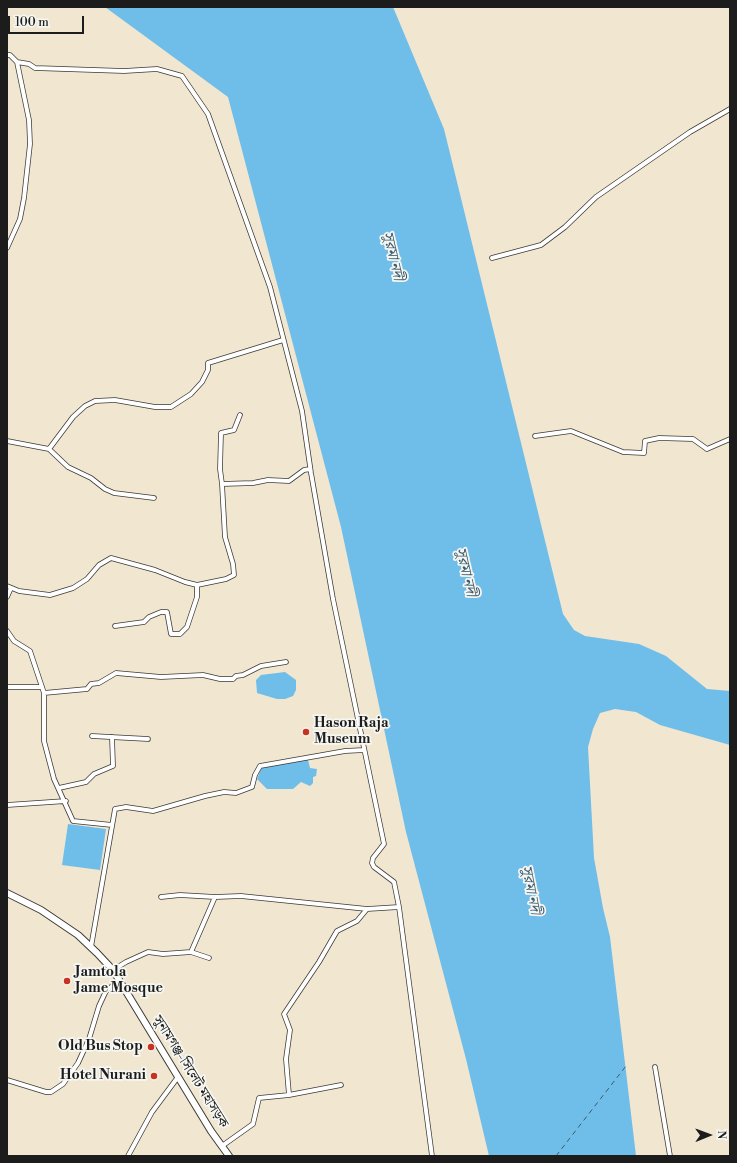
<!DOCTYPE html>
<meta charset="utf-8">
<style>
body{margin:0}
#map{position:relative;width:737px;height:1163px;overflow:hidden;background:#f1e6d0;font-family:"Libre Bodoni",serif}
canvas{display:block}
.frame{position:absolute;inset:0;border:8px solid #1c1c1c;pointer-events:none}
.north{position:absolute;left:689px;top:1115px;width:40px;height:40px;-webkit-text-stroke:3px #f6f6f2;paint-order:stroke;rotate:89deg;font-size:11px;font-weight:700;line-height:16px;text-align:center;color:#1c1c1c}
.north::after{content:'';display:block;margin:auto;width:14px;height:18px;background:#1c1c1c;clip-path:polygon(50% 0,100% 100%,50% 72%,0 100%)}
.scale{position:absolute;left:8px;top:16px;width:76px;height:18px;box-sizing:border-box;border:2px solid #1c1c1c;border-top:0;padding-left:5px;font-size:12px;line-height:14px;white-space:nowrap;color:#1c1c1c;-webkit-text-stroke:3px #f6f6f2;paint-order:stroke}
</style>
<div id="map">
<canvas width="737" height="1163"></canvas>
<div class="frame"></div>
<div class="north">N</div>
<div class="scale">100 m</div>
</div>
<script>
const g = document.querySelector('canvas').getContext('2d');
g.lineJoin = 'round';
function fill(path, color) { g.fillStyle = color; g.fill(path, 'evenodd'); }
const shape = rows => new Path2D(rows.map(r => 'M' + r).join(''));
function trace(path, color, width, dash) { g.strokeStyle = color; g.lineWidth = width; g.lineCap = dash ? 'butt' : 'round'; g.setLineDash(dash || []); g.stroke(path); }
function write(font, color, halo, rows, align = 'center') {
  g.font = font + ' "Libre Bodoni","Noto Serif Bengali",serif'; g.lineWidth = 3.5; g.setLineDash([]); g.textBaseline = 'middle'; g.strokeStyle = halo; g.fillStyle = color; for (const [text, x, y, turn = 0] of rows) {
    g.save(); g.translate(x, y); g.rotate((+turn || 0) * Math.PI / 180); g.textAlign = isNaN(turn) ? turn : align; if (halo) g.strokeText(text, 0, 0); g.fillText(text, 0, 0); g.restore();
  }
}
const water = shape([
 [105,7,393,7,444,129,563,614,574,630,585,636,639,644,666,656,707,689,730,691,730,745,660,725,636,712,615,709,600,713,593,729,588,747,594,858,603,908,610,937,636,1156,489,1156,466,1059,406,832,341,527,228,97],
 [285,672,296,680,296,690,293,696,285,699,277,699,257,693,256,680,261,675],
 [303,760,308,760,310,768,317,769,316,776,313,777,313,783,310,786,301,782,293,789,267,789,257,779,262,767],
 [68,824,106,829,100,870,62,865]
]);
const ferry = shape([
 [556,1156,626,1066]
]);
const street = shape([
 [7,55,10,55,17,62,29,64,35,68,124,71,157,69,182,76,208,114,270,287,302,411,311,473,333,599,384,844,373,858,372,863,374,867,394,882,399,907,432,1156],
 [7,248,20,219,24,198,30,144,29,120,17,62],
 [492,258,541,245,565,227,596,197,690,132,730,109],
 [240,415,234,430,221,433,220,469,222,484,253,483,268,480,289,481,304,470,310,469],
 [535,436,571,431,623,452,644,453,645,441,659,438,693,439,707,449,730,439],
 [7,441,49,449,68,467,91,478,105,489,114,493,154,498],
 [49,449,73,417,85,406,95,401,115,400,155,407,171,407,191,394,202,382,208,370,208,363,283,340],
 [7,586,19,591,50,595,73,588,87,579,99,565,111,558,155,570,185,582,197,585,226,579,234,575,233,564,225,537,222,484],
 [7,597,11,588],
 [115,626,144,622,149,617,161,612,167,612,171,634,180,634,187,627,197,597,197,585],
 [7,631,14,641,30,651,44,693,44,741,54,779,73,821,112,825],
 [7,687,42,687],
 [44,693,87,689,91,684,99,683,116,673,161,677,203,675,220,679,233,679,236,676,243,675,261,666,286,662],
 [92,736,148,739],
 [59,788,86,782,94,774,113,766,112,737],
 [7,805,66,801],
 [161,897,180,895,215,897,241,896,367,909],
 [91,947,115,809,126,807,153,811,205,796,224,792,236,793,252,787,255,775,260,766,345,751,364,750],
 [191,952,215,897],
 [113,970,126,962,148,952,163,954,191,952,209,958],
 [655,1067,670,1156],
 [7,1080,46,1092,51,1092,63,1084,78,1063,89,1039,99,1006,106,991,120,980],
 [289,1095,341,1085],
 [222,1146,253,1124,259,1098,289,1095,286,1059,290,1030,284,1014,319,962,337,931,357,921,367,909,399,907],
 [128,1156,152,1112,178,1077]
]);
const primary = shape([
 [7,893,41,910,78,935,97,953,113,970,211,1131,229,1156]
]);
const markers = [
 [306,732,4,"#c8321e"],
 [67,981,4,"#c8321e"],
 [151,1047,4,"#c8321e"],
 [154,1076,4,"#c8321e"]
];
const poiNames = [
 ["Hason Raja",314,724],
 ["Museum",314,740],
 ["Jamtola",75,973],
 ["Jame Mosque",75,989],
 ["Old Bus Stop",143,1047,"right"],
 ["Hotel Nurani",146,1076,"right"]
];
const streetNames = [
 ["সুনামগঞ্জ-সিলেট মহাসড়ক",190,1072,58]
];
const waterNames = [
 ["সুরমা নদী",392,256,77],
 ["সুরমা নদী",465,572,77],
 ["সুরমা নদী",530,890,79]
];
fill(water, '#6fbde9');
trace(ferry, '#3d5c6e', 1, [5, 4]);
trace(street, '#3c3a37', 5.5);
trace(primary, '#3c3a37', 8);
trace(street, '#fff', 4);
trace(primary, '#fff', 6);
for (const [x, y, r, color] of markers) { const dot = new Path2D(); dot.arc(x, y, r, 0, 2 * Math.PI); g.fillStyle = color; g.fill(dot); trace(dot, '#f6f6f2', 1.5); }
write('bold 14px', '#1c1c1c', '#f6f6f2', poiNames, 'left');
write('14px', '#1c1c1c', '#f6f6f2', streetNames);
write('italic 15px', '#3d5c6e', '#f6f6f2', waterNames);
</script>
